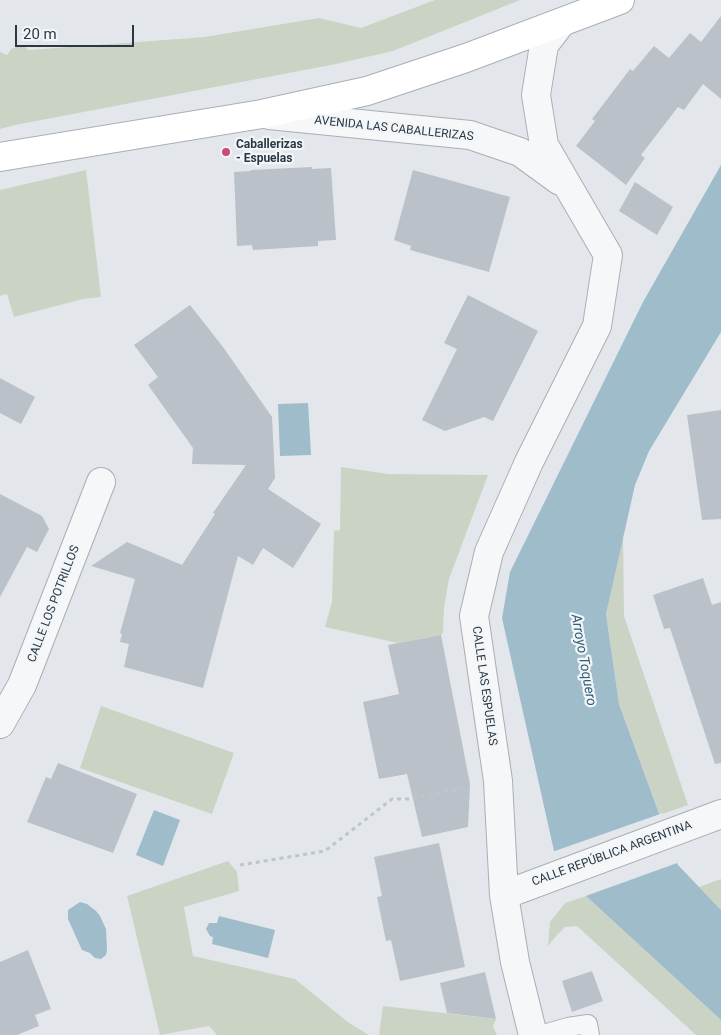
<!DOCTYPE html>
<meta charset="utf-8">
<style>
body{margin:0}
#map{position:relative;width:721px;height:1035px;overflow:hidden;background:#e3e7eb;font-family:Roboto,sans-serif}
canvas{display:block}
.scale{position:absolute;left:15px;top:25px;width:119px;height:22px;box-sizing:border-box;border:2px solid #2b3843;border-top:0;padding-left:6px;font-size:15px;line-height:18px;white-space:nowrap;color:#2b3843;-webkit-text-stroke:4px #f2f6f8;paint-order:stroke}
</style>
<div id="map">
<canvas width="721" height="1035"></canvas>
<div class="scale">20 m</div>
</div>
<script>
const g = document.querySelector('canvas').getContext('2d');
g.lineJoin = 'round';
function fill(path, color) { g.fillStyle = color; g.fill(path, 'evenodd'); }
const shape = rows => new Path2D(rows.map(r => 'M' + r).join(''));
function trace(path, color, width, dash) { g.strokeStyle = color; g.lineWidth = width; g.lineCap = dash ? 'butt' : 'round'; g.setLineDash(dash || []); g.stroke(path); }
function write(font, color, halo, rows, align = 'center') {
  g.font = font + ' Roboto,sans-serif'; g.lineWidth = 4.5; g.setLineDash([]); g.textBaseline = 'middle'; g.strokeStyle = halo; g.fillStyle = color; for (const [text, x, y, turn = 0] of rows) {
    g.save(); g.translate(x, y); g.rotate((+turn || 0) * Math.PI / 180); g.textAlign = isNaN(turn) ? turn : align; if (halo) g.strokeText(text, 0, 0); g.fillText(text, 0, 0); g.restore();
  }
}
const green = shape([
 [435,0,520,0,393,51,336,64,15,125,0,129,0,52,7,55,11,49,22,45,29,50,205,37,319,18,361,28],
 [86,170,101,297,83,299,14,317,7,294,0,296,0,190],
 [341,467,388,474,488,475,449,579,444,607,443,632,441,635,398,643,325,627,332,602,334,531,340,530],
 [623,534,624,616,688,805,660,815,619,704,606,614],
 [101,706,234,753,212,814,80,768],
 [228,861,237,872,239,891,184,907,193,956,295,979,349,1023,369,1035,217,1035,209,1026,160,1035,127,896],
 [721,879,721,910,699,887],
 [586,896,721,1020,721,1035,696,1035,577,926,565,927,556,936,548,946,550,922,565,903],
 [383,1006,496,1019,493,1026,497,1035,379,1035]
]);
const water = shape([
 [721,165,721,332,649,451,635,485,606,614,619,704,678,865,721,910,721,1020,586,896,554,851,502,618,510,572,643,302],
 [308,403,311,455,280,456,278,404],
 [154,810,180,820,163,866,136,855],
 [80,902,87,904,96,911,100,916,106,929,107,950,106,955,101,959,95,958,90,953,82,950,68,919,68,910],
 [219,916,275,930,268,958,212,944,213,937,210,936,206,929,209,923,217,923]
]);
const pier = shape([
 [663,813,680,862,583,897,552,852]
]);
const building = shape([
 [721,16,721,99,703,84,684,110,678,107,641,155,645,158,626,185,576,146,595,121,592,119,621,81,630,69,633,71,654,46,669,58,690,33,701,42],
 [312,167,312,169,331,168,336,240,318,241,318,246,253,250,252,245,237,246,234,172,251,171,251,170],
 [413,170,510,197,489,272,410,250,411,246,394,240],
 [635,182,673,207,657,235,619,211],
 [468,295,538,331,493,421,484,417,445,431,422,420,457,349,444,343],
 [190,305,223,347,272,417,275,478,268,489,321,524,293,568,263,548,253,565,238,556,203,688,124,667,129,644,120,642,122,634,120,633,135,579,91,566,127,542,182,565,215,514,213,513,246,465,192,464,193,448,148,385,158,377,134,345],
 [0,378,35,397,21,424,0,413],
 [721,410,721,519,702,520,687,415],
 [0,494,42,516,49,529,37,552,27,547,0,597],
 [703,578,712,605,721,602,721,763,715,764,670,628,664,629,653,595],
 [441,635,470,784,468,827,422,837,407,774,379,779,363,702,399,694,388,645],
 [58,763,137,794,113,853,27,822,46,777,51,779],
 [439,843,465,967,400,981,391,940,386,941,377,897,382,896,374,857],
 [28,950,51,1009,35,1015,39,1026,17,1035,0,1035,0,962],
 [592,971,603,1001,572,1012,562,981],
 [485,972,496,1019,447,1013,440,983]
]);
const path = shape([
 [240,865,325,851,392,799,411,799,463,788]
]);
const service = shape([
 [540,1035,568,1027,588,1024,590,1035]
]);
const minor = shape([
 [269,115,470,135,520,152,560,181],
 [0,724,22,685,101,482],
 [504,895,721,814],
 [533,1035,515,962,504,895,498,781,474,616,489,552,529,462,597,326,608,255,544,145,536,95,544,45,561,23]
]);
const secondary = shape([
 [0,157,262,114,367,91,466,58,620,0]
]);
const markers = [
 [226,152,5,"#cd4a77"]
];
const streetNames = [
 ["AVENIDA LAS CABALLERIZAS",394,129,6],
 ["CALLE LOS POTRILLOS",54,604,-69],
 ["CALLE LAS ESPUELAS",484,686,82],
 ["CALLE REPÚBLICA ARGENTINA",612,854,-20]
];
const poiNames = [
 ["Caballerizas",236,145],
 ["- Espuelas",236,159]
];
const waterNames = [
 ["Arroyo Toquero",583,660,80]
];
fill(green, '#cbd4c4');
fill(water, '#9ebcca');
fill(pier, '#e3e7eb');
fill(building, '#bac1c8');
trace(service, '#a8afb5', 20);
trace(minor, '#a8afb5', 30);
trace(secondary, '#a8afb5', 30);
trace(path, '#c0c5ca', 3, [4, 4]);
trace(service, '#f5f7f9', 18);
trace(minor, '#f5f7f9', 28);
trace(secondary, '#fff', 28);
for (const [x, y, r, color] of markers) { const dot = new Path2D(); dot.arc(x, y, r, 0, 2 * Math.PI); g.fillStyle = color; g.fill(dot); trace(dot, '#f2f6f8', 2); }
write('12px', '#2b3843', '#f2f6f8', streetNames);
write('bold 12px', '#2b3843', '#f2f6f8', poiNames, 'left');
write('italic 14px', '#355e76', '#f2f6f8', waterNames);
</script>
